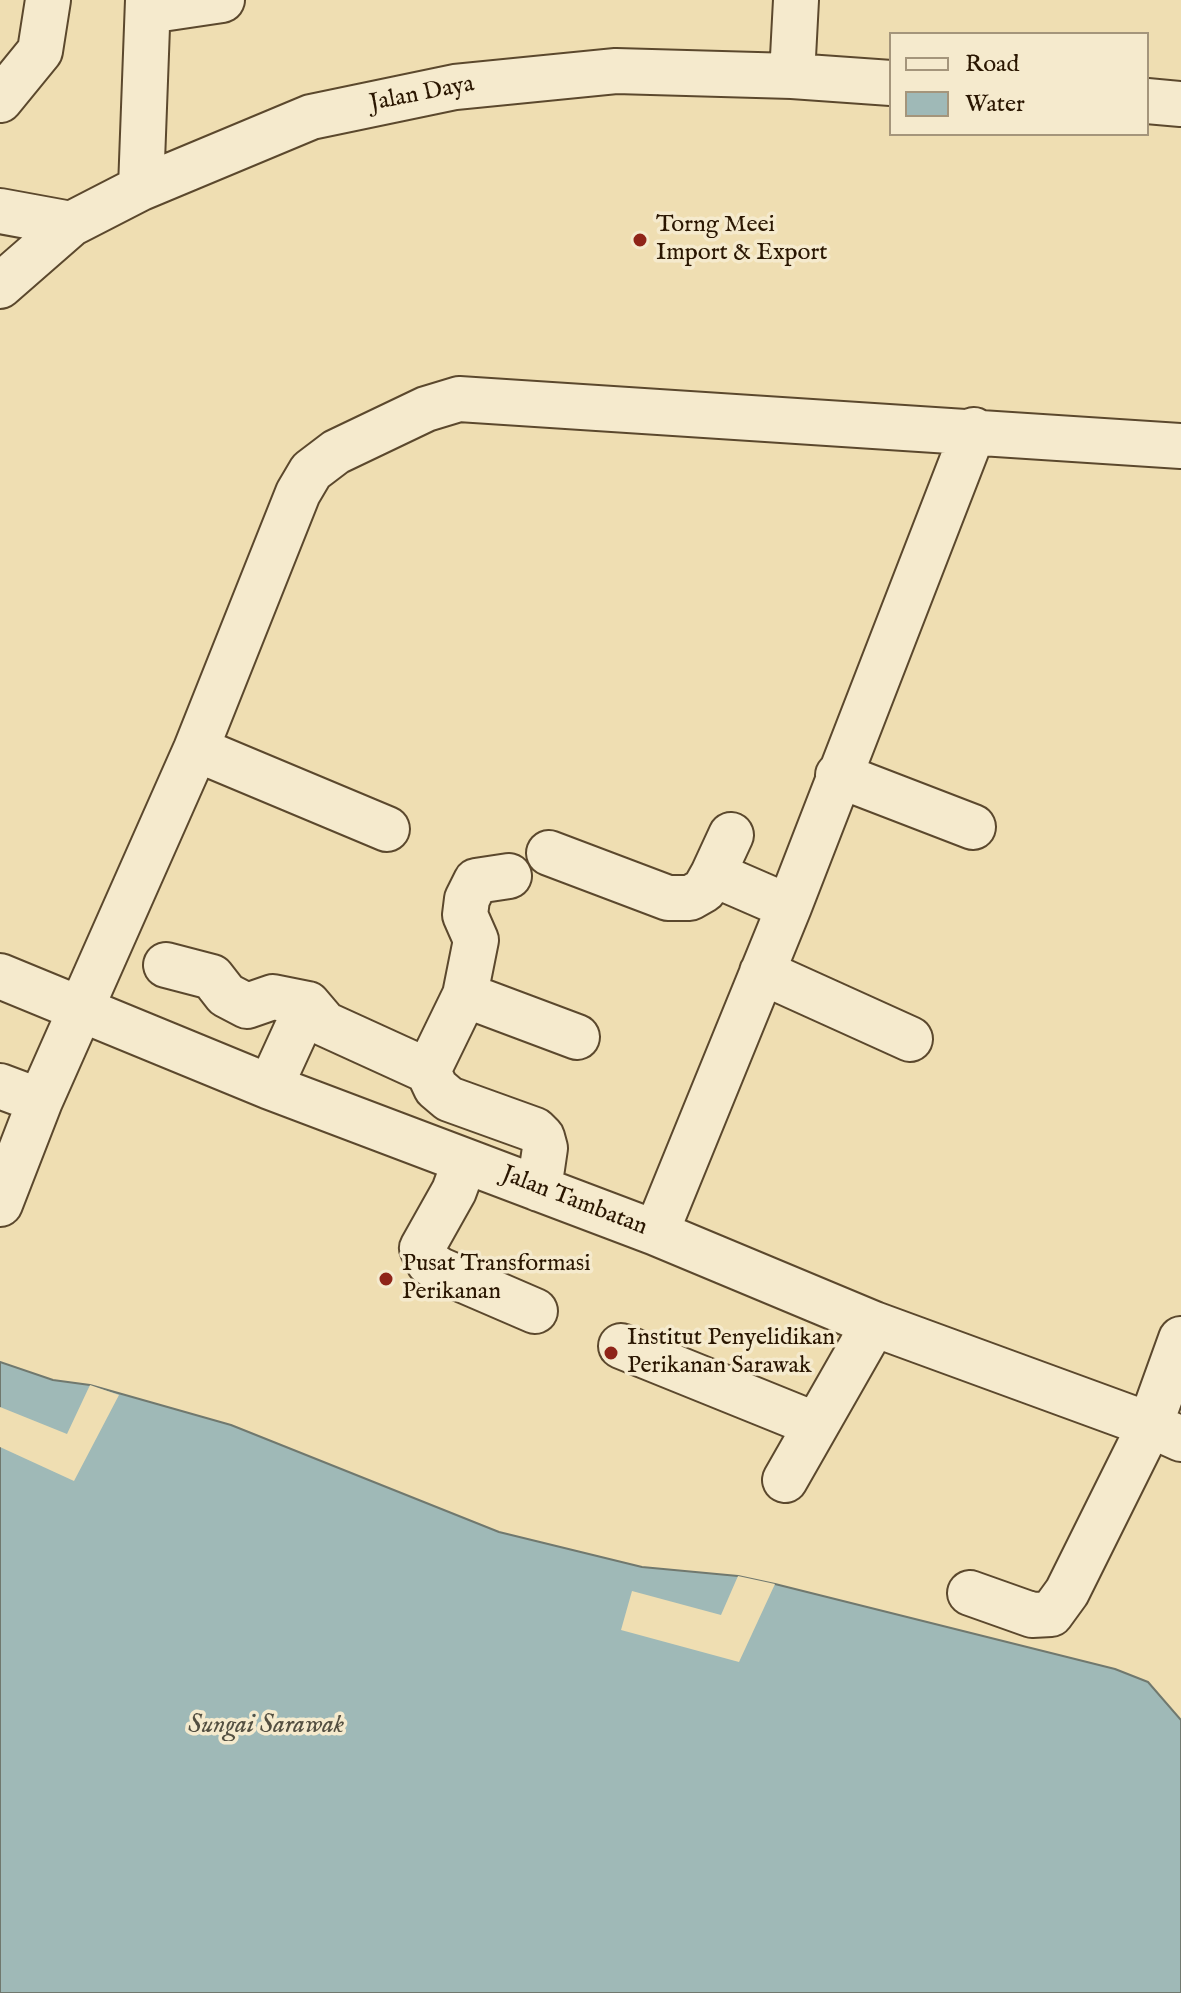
<!DOCTYPE html>
<style>
body{margin:0}
#map{position:relative;width:1181px;height:1993px;overflow:hidden;background:#efdeb2;font-family:"IM FELL English",serif}
canvas{display:block}
.legend{position:absolute;left:889px;top:32px;width:260px;height:104px;box-sizing:border-box;background:#f5eacd;border:2px solid #a4957b;margin:0;padding:10px 14px;list-style:none;font-size:24px;color:#2a1601}
.legend li{display:flex;align-items:center;gap:16px;height:40px}
.legend b{width:40px;border:2px solid #a4957b}
</style>
<div id="map">
<canvas width="1181" height="1993"></canvas>
<ul class="legend">
<li><b style="height:10px;background:#f5eacd"></b>Road</li>
<li><b style="height:22px;background:#9fb9b7"></b>Water</li>
</ul>
</div>
<script>
const g = document.querySelector('canvas').getContext('2d');
g.lineJoin = 'round';
function fill(path, color) { g.fillStyle = color; g.fill(path, 'evenodd'); }
const shape = rows => new Path2D(rows.map(r => 'M' + r).join(''));
function trace(path, color, width, dash) { g.strokeStyle = color; g.lineWidth = width; g.lineCap = dash ? 'butt' : 'round'; g.setLineDash(dash || []); g.stroke(path); }
function write(font, color, halo, rows, align = 'center') {
  g.font = font + ' "IM FELL English",serif'; g.lineWidth = 7; g.setLineDash([]); g.textBaseline = 'middle'; g.strokeStyle = halo; g.fillStyle = color; for (const [text, x, y, turn = 0] of rows) {
    g.save(); g.translate(x, y); g.rotate((+turn || 0) * Math.PI / 180); g.textAlign = isNaN(turn) ? turn : align; if (halo) g.strokeText(text, 0, 0); g.fillText(text, 0, 0); g.restore();
  }
}
const water = shape([
 [0,1362,53,1380,90,1385,231,1425,499,1532,642,1567,738,1576,775,1584,1115,1669,1148,1682,1181,1720,1181,1993,0,1993,0,1362]
]);
const pier = shape([
 [90,1385,119,1395,74,1481,0,1447,0,1407,67,1434],
 [738,1576,775,1584,739,1662,621,1630,632,1591,721,1615]
]);
const minor = shape([
 [148,11,222,0],
 [792,76,796,0],
 [0,100,40,51,48,0],
 [1147,101,1181,104],
 [141,188,148,0],
 [0,211,71,224],
 [0,286,71,224,141,188,311,117,455,87,616,71,792,76,891,83],
 [196,749,387,829],
 [838,775,973,827],
 [549,853,668,898,690,898,704,890,713,874,789,907],
 [713,874,731,835],
 [509,876,476,881,467,899,465,915,476,940,465,995,428,1071,436,1088,449,1099,535,1130,542,1137,545,1148,539,1189],
 [166,965,212,977,226,995,247,1006,273,997,308,1004,325,1024,428,1071],
 [762,972,910,1039],
 [0,976,270,1087,656,1233,874,1324,1150,1425,1181,1439],
 [465,995,577,1037],
 [0,1086,40,1101,0,1204],
 [270,1087,308,1004],
 [40,1101,196,749,298,493,311,471,336,452,426,409,459,399,1181,446],
 [465,1161,454,1191,422,1248,429,1263,440,1270,535,1311],
 [656,1233,789,907,974,430],
 [621,1346,814,1424],
 [785,1480,874,1324],
 [970,1593,1032,1615,1051,1614,1067,1592,1150,1425,1181,1339]
]);
const markers = [
 [640,240,8,"#8f2418"],
 [386,1279,8,"#8f2418"],
 [611,1353,8,"#8f2418"]
];
const streetNames = [
 ["Jalan Daya",422,95,-11],
 ["Jalan Tambatan",574,1202,21]
];
const poiNames = [
 ["Torng Meei",656,226],
 ["Import & Export",656,254],
 ["Pusat Transformasi",402,1265],
 ["Perikanan",402,1293],
 ["Institut Penyelidikan",627,1339],
 ["Perikanan Sarawak",627,1367]
];
const waterNames = [
 ["Sungai Sarawak",266,1727]
];
fill(water, '#9fb9b7');
trace(water, '#70786e', 2);
fill(pier, '#efdeb2');
trace(minor, '#5b482d', 48);
trace(minor, '#f5eacd', 44);
for (const [x, y, r, color] of markers) { const dot = new Path2D(); dot.arc(x, y, r, 0, 2 * Math.PI); g.fillStyle = color; g.fill(dot); trace(dot, '#f5eacd', 3); }
write('24px', '#2a1601', '#f5eacd', streetNames);
write('24px', '#2a1601', '#f5eacd', poiNames, 'left');
write('italic 26px', '#534f41', '#f5eacd', waterNames);
</script>
